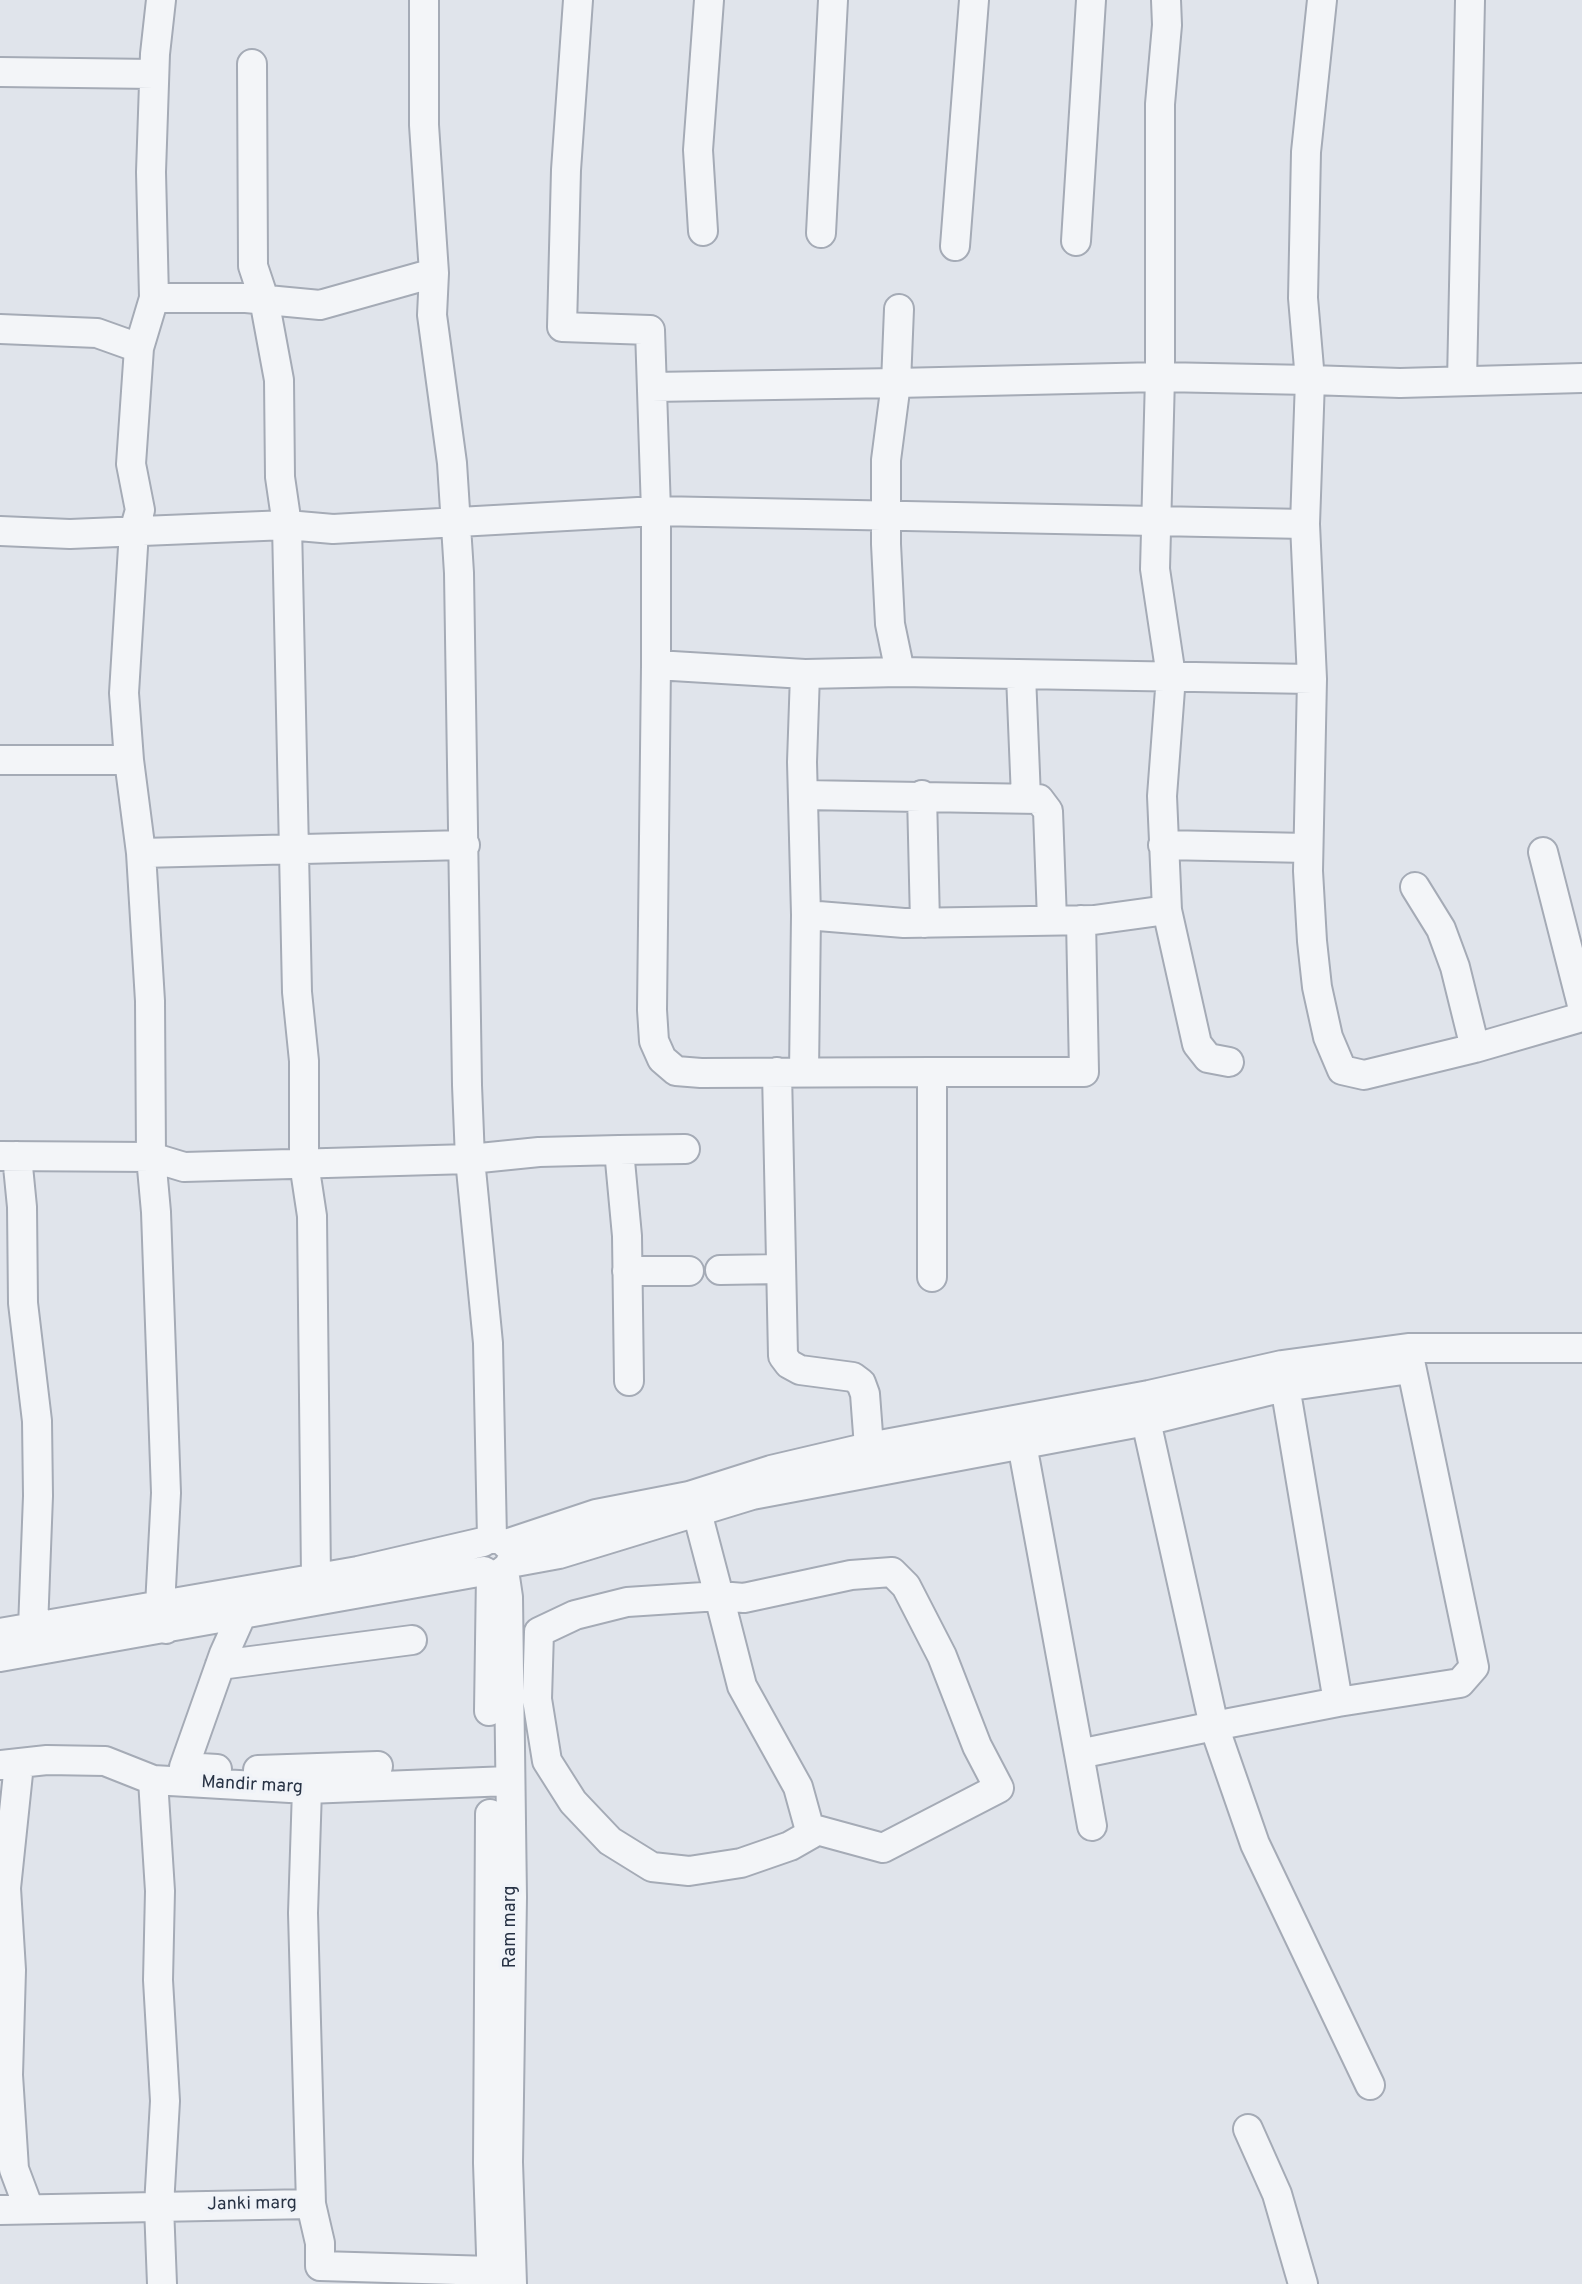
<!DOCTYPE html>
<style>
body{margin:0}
canvas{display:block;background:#e0e4eb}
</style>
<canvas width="1582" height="2284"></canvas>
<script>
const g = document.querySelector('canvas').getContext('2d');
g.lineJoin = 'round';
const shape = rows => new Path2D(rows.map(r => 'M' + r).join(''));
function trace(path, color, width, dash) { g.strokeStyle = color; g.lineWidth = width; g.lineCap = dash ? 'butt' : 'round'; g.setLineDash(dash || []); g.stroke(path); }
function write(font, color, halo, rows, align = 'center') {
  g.font = font + ' Overpass,sans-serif'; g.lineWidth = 7; g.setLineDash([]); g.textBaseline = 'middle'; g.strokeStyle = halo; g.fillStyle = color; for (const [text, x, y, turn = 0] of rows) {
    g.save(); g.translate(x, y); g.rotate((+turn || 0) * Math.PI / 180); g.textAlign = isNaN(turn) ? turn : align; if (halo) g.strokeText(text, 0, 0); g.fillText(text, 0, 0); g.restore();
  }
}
const minor = shape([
 [161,0,155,54,151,172,154,298,139,348,131,464,140,510,134,531,124,693,129,760,141,853,150,1001,151,1157,156,1212,166,1493,160,1606,166,1629],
 [424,0,424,125,434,273,432,315,452,463,459,573,467,1085,470,1159,488,1343,492,1539],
 [578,0,566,170,562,327,650,330,656,511,656,665],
 [252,64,253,266,264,299,279,380,280,477,287,525,297,992,304,1061,304,1163,312,1216,316,1578,329,1597],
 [0,72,154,74],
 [703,231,698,150,709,0],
 [821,233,833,0],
 [1076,241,1091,0],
 [955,246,974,0],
 [154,298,246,298,320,305,434,273],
 [0,329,97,333,139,348],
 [1582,378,1400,383,1310,380,1305,524,1312,679,1308,871,1312,941,1317,987,1328,1037,1342,1070,1364,1075,1475,1048,1582,1017],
 [1462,381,1470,0],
 [652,387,896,383,899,309],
 [0,531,70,534,287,525,333,529,656,511,1305,524],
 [900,672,890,624,886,544,886,460,896,383,1160,377,1160,104,1167,25,1166,0],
 [805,674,802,762,806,915,904,923,1094,920,1167,910],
 [1021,675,1026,798],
 [0,760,129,760],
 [803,795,1039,799,1048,811,1052,920],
 [922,795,925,923],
 [1163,845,1308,848],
 [1543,852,1582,1005],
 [141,853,465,845],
 [1415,887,1441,929,1455,967,1475,1048],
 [1229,1062,1208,1058,1197,1044,1167,910,1162,796,1171,676,1155,569,1160,377,1310,380,1303,298,1306,152,1322,0],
 [777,1072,783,1356,789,1364,800,1370,853,1377,861,1383,865,1394,869,1447],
 [804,1072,806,915],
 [932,1072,1084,1072,1081,920],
 [619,1150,685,1149],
 [0,1156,151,1157,184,1167,470,1159,539,1152,619,1150,627,1236,629,1381],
 [17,1156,22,1207,23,1303,37,1421,38,1496,33,1628,36,1650],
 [720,1270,781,1269],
 [627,1271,689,1271],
 [932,1277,932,1072,701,1073,676,1071,662,1059,654,1041,652,1010,656,665,805,674,900,672,1312,679],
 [1282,1368,1338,1702,1460,1683,1474,1667,1408,1351],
 [1146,1421,1214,1726,1338,1702],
 [1022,1444,1079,1754,1214,1726,1255,1844,1370,2085],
 [697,1512,719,1596,627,1602,575,1615,539,1632,537,1699,547,1761,573,1802,610,1841,652,1867,689,1871,741,1863,790,1846,811,1834,817,1830,883,1848,999,1788,977,1746,942,1656,906,1586,892,1572,851,1575,744,1598,719,1596,742,1686,798,1787,811,1834],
 [506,1544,596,1514,689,1496,771,1470,869,1447,1149,1395,1282,1365,1408,1348,1582,1348],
 [510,1563,559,1554,752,1495,1146,1421,1284,1387,1410,1369],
 [504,1570,508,1597,512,1897,508,2162,512,2284],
 [0,1633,358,1571,483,1542],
 [0,1657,484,1571],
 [220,1665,412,1640],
 [489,1711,491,1574],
 [1079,1754,1092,1826],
 [19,1764,6,1888,11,1970,8,2075,14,2169,29,2209],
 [0,1765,47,1760,105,1761,153,1780,307,1789,509,1781],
 [217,1769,184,1767,224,1654,241,1616],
 [258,1770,378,1766],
 [153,1780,160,1891,158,1980,165,2101,159,2206,162,2284],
 [307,1789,303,1913,311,2204],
 [490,1814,488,2163,492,2284],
 [1248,2129,1277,2194,1303,2284],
 [0,2210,311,2204,320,2243,320,2266,491,2271]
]);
const streetNames = [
 ["Mandir marg",252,1786,3],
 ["Ram marg",511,1927,-90],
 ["Janki marg",252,2205,-1]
];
trace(minor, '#a5abb6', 32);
trace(minor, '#f3f5f8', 28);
write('18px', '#273244', '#f0f3f8', streetNames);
</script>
